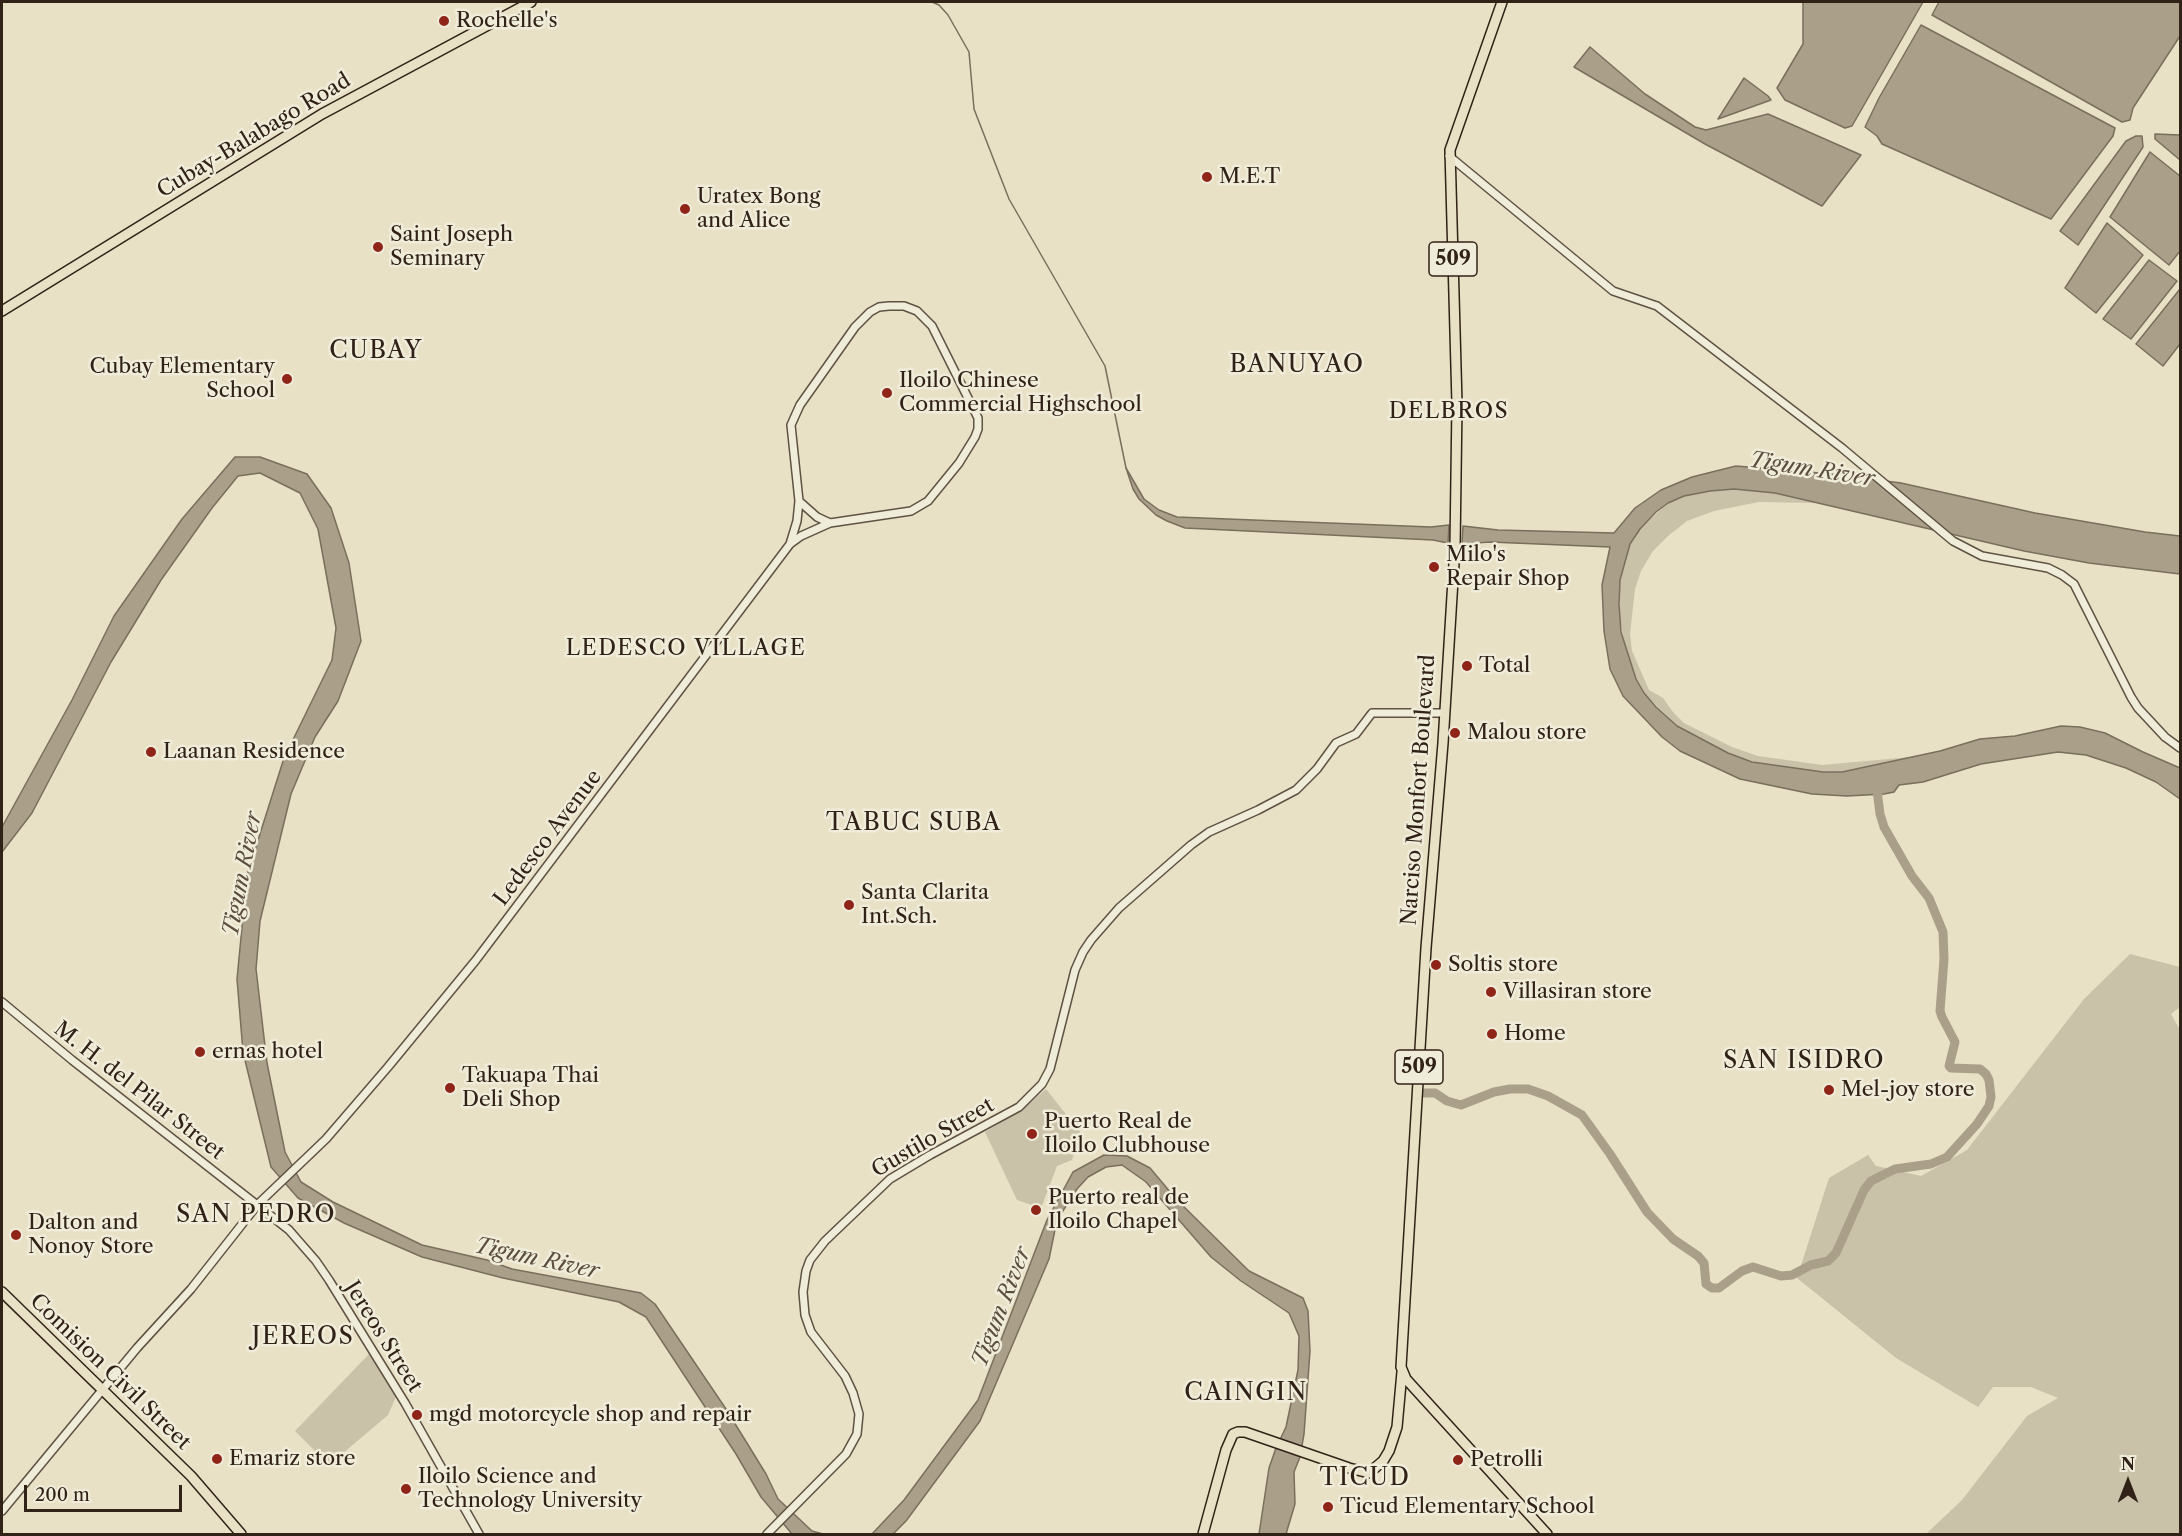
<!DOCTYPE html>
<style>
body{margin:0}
#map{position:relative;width:2182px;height:1536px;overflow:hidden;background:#e8e1c6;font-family:"Libre Caslon Text",serif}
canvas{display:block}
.frame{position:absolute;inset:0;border:3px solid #312217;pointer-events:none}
.north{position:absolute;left:2098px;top:1452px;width:60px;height:60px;-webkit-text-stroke:4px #f0ecda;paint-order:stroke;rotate:0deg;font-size:16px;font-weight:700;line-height:24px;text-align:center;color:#312217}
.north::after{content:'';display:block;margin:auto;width:21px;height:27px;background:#312217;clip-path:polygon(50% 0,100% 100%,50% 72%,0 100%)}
.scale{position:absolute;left:24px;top:1485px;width:158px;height:27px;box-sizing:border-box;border:3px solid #312217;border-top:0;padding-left:8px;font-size:18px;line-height:21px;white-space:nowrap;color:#312217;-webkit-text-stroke:4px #f0ecda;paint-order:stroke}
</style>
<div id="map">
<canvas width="2182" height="1536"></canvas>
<div class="frame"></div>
<div class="north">N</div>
<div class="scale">200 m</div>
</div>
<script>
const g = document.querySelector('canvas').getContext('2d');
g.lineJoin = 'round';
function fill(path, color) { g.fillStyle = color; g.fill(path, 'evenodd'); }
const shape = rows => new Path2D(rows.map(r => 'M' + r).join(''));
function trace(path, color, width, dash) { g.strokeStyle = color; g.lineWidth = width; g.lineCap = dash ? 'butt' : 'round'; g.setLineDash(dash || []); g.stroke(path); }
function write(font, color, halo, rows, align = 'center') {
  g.font = font + ' "Libre Caslon Text",serif'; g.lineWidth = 5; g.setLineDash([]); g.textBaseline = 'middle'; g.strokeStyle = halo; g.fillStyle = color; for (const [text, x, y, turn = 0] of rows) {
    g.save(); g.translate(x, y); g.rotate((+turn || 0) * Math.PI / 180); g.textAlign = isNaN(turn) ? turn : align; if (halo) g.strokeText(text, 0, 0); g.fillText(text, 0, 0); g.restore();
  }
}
const green = shape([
 [1734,489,1775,493,1817,503,1759,502,1714,511,1687,521,1668,536,1653,551,1641,571,1635,589,1630,634,1632,651,1649,690,1663,698,1673,712,1684,723,1732,747,1758,756,1822,765,1911,757,1842,772,1804,771,1764,765,1728,753,1677,726,1644,693,1636,679,1625,648,1620,619,1620,580,1630,544,1640,529,1668,503,1684,496,1710,491],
 [2130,954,2180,967,2180,1007,2171,1014,2180,1030,2180,1534,1926,1534,1962,1500,2027,1416,2058,1398,2031,1387,1993,1387,1978,1407,1896,1358,1797,1278,1829,1178,1868,1155,1876,1166,1921,1176,1967,1150,2084,999],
 [1046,1089,1080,1132,1072,1160,1057,1166,1041,1208,1017,1200,985,1132,1023,1109],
 [371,1352,398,1392,388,1415,329,1465,295,1431]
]);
const water = shape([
 [1803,2,1923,2,1852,126,1845,128,1785,100,1777,88,1803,44,1803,2],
 [1939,2,2180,2,2180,36,2133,108,2130,120,2122,122,1932,15,1939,2],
 [1921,25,2115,128,2113,136,2051,219,1882,144,1877,136,1865,127,1879,98,1921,25],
 [1590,47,1645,94,1695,127,1706,130,1768,114,1861,155,1822,206,1705,144,1574,67,1590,47],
 [1744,78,1768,96,1771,100,1718,119,1744,78],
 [2155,134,2180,135,2180,160,2155,139,2155,134],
 [2136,136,2142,136,2143,147,2078,245,2060,231,2126,141,2136,136],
 [2150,152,2180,176,2180,251,2169,265,2110,217,2150,152],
 [2107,223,2143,255,2096,313,2065,288,2107,223],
 [2149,260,2177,281,2131,339,2103,319,2149,260],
 [2180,289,2180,344,2163,366,2136,344,2180,289],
 [235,457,260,457,307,474,331,508,349,563,361,641,338,701,315,737,291,794,260,921,256,969,267,1063,285,1152,301,1182,333,1202,422,1245,487,1260,512,1269,641,1293,655,1304,726,1409,766,1474,778,1499,812,1531,823,1534,792,1534,761,1497,736,1454,646,1317,619,1302,503,1278,422,1257,344,1223,298,1198,271,1167,243,1052,237,979,247,875,284,758,332,660,336,628,318,529,300,493,260,473,238,476,212,508,161,580,111,662,32,813,2,852,2,827,72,700,114,616,182,519,235,457],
 [1736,466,1831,474,1901,483,2035,513,2145,532,2180,536,2180,574,2089,563,2024,551,1775,493,1734,489,1710,491,1684,496,1668,503,1656,512,1640,529,1630,544,1620,580,1619,604,1621,632,1636,679,1644,693,1656,707,1677,726,1728,753,1752,762,1823,772,1842,772,1940,751,1980,739,2015,736,2061,726,2080,727,2105,733,2143,752,2180,768,2180,799,2156,782,2126,768,2086,755,2058,752,1981,764,1923,782,1899,785,1894,792,1884,794,1847,796,1812,794,1740,779,1680,751,1662,737,1623,696,1610,669,1604,631,1602,585,1610,547,1490,542,1462,544,1463,526,1498,530,1614,533,1635,508,1661,490,1692,477,1736,466],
 [1126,468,1144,499,1159,510,1177,517,1431,527,1449,525,1448,543,1433,540,1185,528,1167,521,1156,515,1139,499,1133,489,1126,468],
 [1104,1155,1127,1156,1150,1168,1176,1199,1249,1271,1303,1298,1308,1311,1310,1351,1304,1434,1300,1457,1294,1472,1295,1504,1286,1534,1259,1534,1269,1468,1276,1448,1286,1427,1298,1370,1299,1336,1289,1313,1241,1281,1211,1257,1146,1182,1122,1165,1106,1167,1088,1177,1077,1189,1057,1220,1049,1259,980,1421,906,1521,893,1534,872,1534,904,1500,978,1400,1047,1220,1073,1172,1104,1155]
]);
const stream = shape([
 [932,2,939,5,948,15,969,52,974,109,1009,199,1105,366,1126,468]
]);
const river = shape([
 [1425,1093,1435,1093,1447,1101,1461,1105,1494,1092,1510,1089,1528,1089,1548,1096,1582,1115,1610,1154,1647,1212,1673,1239,1698,1256,1704,1263,1706,1284,1712,1288,1719,1288,1742,1271,1753,1267,1781,1276,1792,1275,1811,1265,1828,1261,1836,1253,1864,1190,1871,1181,1895,1169,1931,1164,1947,1157,1977,1124,1989,1106,1991,1097,1989,1080,1986,1074,1980,1069,1951,1068,1949,1066,1955,1042,1942,1017,1940,1011,1944,959,1943,932,1929,898,1912,876,1884,827,1880,814,1876,782]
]);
const minor = shape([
 [1449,156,1613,291,1657,306,1842,448,1953,541,1982,556,2048,568,2062,575,2074,584,2131,697,2138,708,2165,737,2180,748],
 [790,544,797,521,799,501,817,517,830,523],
 [2,1002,72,1060,289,1230,316,1261,329,1280,405,1403,479,1534],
 [2,1511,137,1348,191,1289,258,1204,326,1139,388,1067,476,960,790,544,801,536,830,523,911,511,928,501,959,463,975,437,978,429,978,418,932,326,917,311,904,306,889,306,879,307,870,312,855,327,800,405,791,425,799,501],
 [767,1534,846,1454,857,1434,859,1414,853,1393,845,1376,811,1332,805,1315,803,1292,806,1271,810,1260,825,1241,890,1179,930,1155,1019,1107,1042,1084,1050,1069,1075,970,1083,952,1091,940,1119,908,1191,845,1209,832,1258,810,1296,790,1317,769,1336,743,1356,734,1372,713,1444,713]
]);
const major = shape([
 [1502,2,1450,150,1457,404,1455,547,1443,743,1426,948,1401,1367,1406,1379,1547,1534],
 [2,311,322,114,531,2],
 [2,1292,191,1476,241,1534],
 [1203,1534,1226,1450,1233,1434,1238,1432,1245,1432,1349,1468,1369,1473,1383,1461,1389,1451,1397,1427,1402,1372]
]);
const markers = [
 [444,21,6,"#8f2418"],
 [1207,177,6,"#8f2418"],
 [685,209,6,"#8f2418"],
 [378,247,6,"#8f2418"],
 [287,379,6,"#8f2418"],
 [887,393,6,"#8f2418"],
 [1434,567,6,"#8f2418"],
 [1467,666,6,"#8f2418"],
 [1455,733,6,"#8f2418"],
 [151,752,6,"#8f2418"],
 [849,905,6,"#8f2418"],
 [1436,965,6,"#8f2418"],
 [1491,992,6,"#8f2418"],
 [1492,1034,6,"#8f2418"],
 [200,1052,6,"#8f2418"],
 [450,1088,6,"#8f2418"],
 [1829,1090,6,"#8f2418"],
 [1032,1134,6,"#8f2418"],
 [1036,1210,6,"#8f2418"],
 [16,1235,6,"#8f2418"],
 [417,1415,6,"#8f2418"],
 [217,1459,6,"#8f2418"],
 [1458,1460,6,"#8f2418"],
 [406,1489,6,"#8f2418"],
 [1328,1507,6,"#8f2418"]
];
const shields = [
 [1453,259,48],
 [1419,1067,48]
];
const shieldNames = [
 ["509",1453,259],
 ["509",1419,1067]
];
const poiNames = [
 ["Rochelle's",456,21],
 ["M.E.T",1219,177],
 ["Uratex Bong",697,197],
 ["and Alice",697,221],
 ["Saint Joseph",390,235],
 ["Seminary",390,259],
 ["Cubay Elementary",275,367,"right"],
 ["School",275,391,"right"],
 ["Iloilo Chinese",899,381],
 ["Commercial Highschool",899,405],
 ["Milo's",1446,555],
 ["Repair Shop",1446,579],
 ["Total",1479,666],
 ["Malou store",1467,733],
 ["Laanan Residence",163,752],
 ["Santa Clarita",861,893],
 ["Int.Sch.",861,917],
 ["Soltis store",1448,965],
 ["Villasiran store",1503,992],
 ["Home",1504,1034],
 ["ernas hotel",212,1052],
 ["Takuapa Thai",462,1076],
 ["Deli Shop",462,1100],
 ["Mel-joy store",1841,1090],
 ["Puerto Real de",1044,1122],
 ["Iloilo Clubhouse",1044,1146],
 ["Puerto real de",1048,1198],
 ["Iloilo Chapel",1048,1222],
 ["Dalton and",28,1223],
 ["Nonoy Store",28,1247],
 ["mgd motorcycle shop and repair",429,1415],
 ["Emariz store",229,1459],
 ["Petrolli",1470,1460],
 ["Iloilo Science and",418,1477],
 ["Technology University",418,1501],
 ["Ticud Elementary School",1340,1507]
];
const streetNames = [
 ["Cubay-Balabago Road",254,136,-31],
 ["Narciso Monfort Boulevard",1419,790,-86],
 ["Ledesco Avenue",548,838,-53],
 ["M. H. del Pilar Street",139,1091,38],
 ["Gustilo Street",933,1138,-30],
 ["Jereos Street",383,1337,58],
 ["Comision Civil Street",110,1372,44]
];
const neighbourhoodNames = [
 ["DELBROS",1449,412],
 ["LEDESCO VILLAGE",686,649]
];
const waterNames = [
 ["Tigum River",1812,470,9],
 ["Tigum River",243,874,-79],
 ["Tigum River",537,1259,12],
 ["Tigum River",1002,1307,-69]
];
const quarterNames = [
 ["CUBAY",376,351],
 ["BANUYAO",1297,365],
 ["TABUC SUBA",914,823],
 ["SAN ISIDRO",1804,1061],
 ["SAN PEDRO",256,1215],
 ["JEREOS",303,1337],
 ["CAINGIN",1246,1393],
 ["TICUD",1365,1478]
];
fill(green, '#c9c1a8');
fill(water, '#aaa08a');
trace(water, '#7a6e5c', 1.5);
trace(stream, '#7a6e5c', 1.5);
trace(river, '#aaa08a', 9);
trace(minor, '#5f5243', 10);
trace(major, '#312217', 12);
trace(minor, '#f0ecda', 7);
trace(major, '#e8e1c6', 9);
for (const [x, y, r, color] of markers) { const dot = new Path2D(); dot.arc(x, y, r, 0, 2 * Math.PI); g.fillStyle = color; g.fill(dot); trace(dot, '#f0ecda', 2); }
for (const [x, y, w] of shields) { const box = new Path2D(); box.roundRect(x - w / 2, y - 17, w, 34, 4.5); g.fillStyle = '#f0ecda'; g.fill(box); trace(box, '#312217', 1.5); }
write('bold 20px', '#312217', null, shieldNames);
write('21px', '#312217', '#f0ecda', poiNames, 'left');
write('21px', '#312217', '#f0ecda', streetNames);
g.letterSpacing = '1.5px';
write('22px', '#312217', '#f0ecda', neighbourhoodNames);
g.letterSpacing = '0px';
write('italic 22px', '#5b4e3f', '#f0ecda', waterNames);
g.letterSpacing = '1.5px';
write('24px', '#312217', '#f0ecda', quarterNames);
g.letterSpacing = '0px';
</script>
